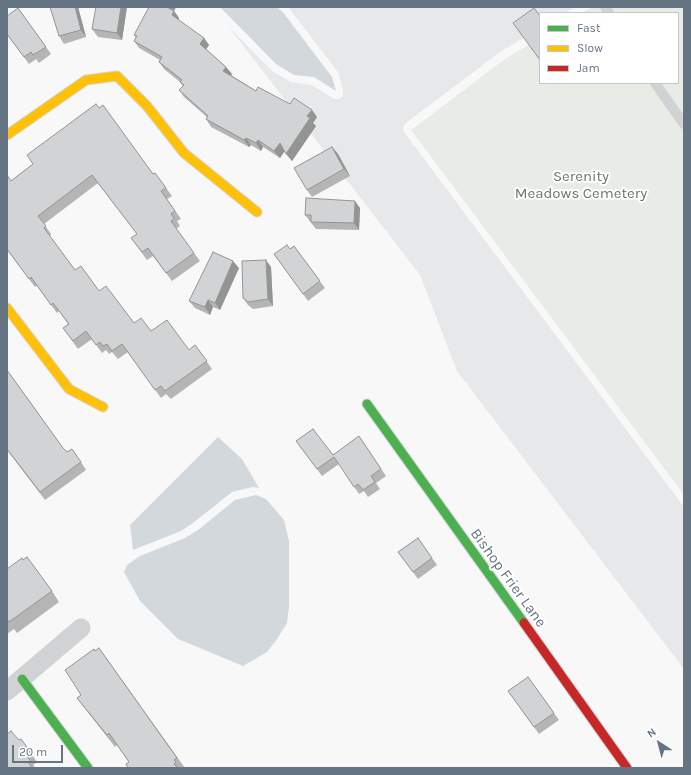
<!DOCTYPE html>
<style>
body{margin:0}
#map{position:relative;width:691px;height:775px;overflow:hidden;background:#f8f8f8;font-family:Karla,sans-serif}
canvas{display:block}
.frame{position:absolute;inset:0;border:8px solid #647483;pointer-events:none}
.legend{position:absolute;left:539px;top:12px;width:140px;height:72px;box-sizing:border-box;background:#fff;border:1px solid #c1c7cd;margin:0;padding:5px 7px;list-style:none;font-size:12px;color:#647483}
.legend li{display:flex;align-items:center;gap:8px;height:20px}
.legend b{width:20px;border:1px solid #c1c7cd}
.north{position:absolute;left:639px;top:723px;width:40px;height:40px;-webkit-text-stroke:3px #fff;paint-order:stroke;rotate:324deg;font-size:11px;font-weight:700;line-height:16px;text-align:center;color:#647483}
.north::after{content:'';display:block;margin:auto;width:14px;height:18px;background:#647483;clip-path:polygon(50% 0,100% 100%,50% 72%,0 100%)}
.scale{position:absolute;left:12px;top:745px;width:51px;height:18px;box-sizing:border-box;border:2px solid #647483;border-top:0;padding-left:5px;font-size:12px;line-height:14px;white-space:nowrap;color:#647483;-webkit-text-stroke:3px #fff;paint-order:stroke}
</style>
<div id="map">
<canvas width="691" height="775"></canvas>
<div class="frame"></div>
<ul class="legend">
<li><b style="height:5px;background:#4caf50"></b>Fast</li>
<li><b style="height:5px;background:#ffc107"></b>Slow</li>
<li><b style="height:5px;background:#c62828"></b>Jam</li>
</ul>
<div class="north">N</div>
<div class="scale">20 m</div>
</div>
<script>
const g = document.querySelector('canvas').getContext('2d');
g.lineJoin = 'round';
function fill(path, color) { g.fillStyle = color; g.fill(path, 'evenodd'); }
const shape = rows => new Path2D(rows.map(r => 'M' + r).join(''));
function trace(path, color, width, dash) { g.strokeStyle = color; g.lineWidth = width; g.lineCap = dash ? 'butt' : 'round'; g.setLineDash(dash || []); g.stroke(path); }
function write(font, color, halo, rows, align = 'center') {
  g.font = font + ' Karla,sans-serif'; g.lineWidth = 4; g.setLineDash([]); g.textBaseline = 'middle'; g.strokeStyle = halo; g.fillStyle = color; for (const [text, x, y, turn = 0] of rows) {
    g.save(); g.translate(x, y); g.rotate((+turn || 0) * Math.PI / 180); g.textAlign = isNaN(turn) ? turn : align; if (halo) g.strokeText(text, 0, 0); g.fillText(text, 0, 0); g.restore();
  }
}
const built = shape([
 [288,7,575,7,565,13,540,13,540,28,500,52,406,123,403,127,404,132,684,507,684,669,457,371,420,275,228,26,272,71,291,82,312,85,334,99,339,99,343,96,343,89,338,72]
]);
const green = shape([
 [592,7,684,7,684,495,411,130,505,59,540,38,540,83,678,83,678,13,582,13]
]);
const water = shape([
 [220,7,276,7,282,11,332,77,336,91,314,77,294,75,276,64],
 [218,437,242,459,259,488,253,487,232,492,193,523,181,531,133,550,130,525],
 [256,495,266,499,284,520,289,541,289,607,287,623,277,639,267,652,243,666,178,639,140,601,124,572,127,565,140,556,185,538,198,530,235,500]
]);
const lane = shape([
 [605,7,609,13],
 [655,83,684,124]
]);
const street = shape([
 [7,691,81,628]
]);
const fast = shape([
 [367,404,524,623],
 [22,679,88,768]
]);
const slow = shape([
 [7,135,86,80,117,76,147,106,184,153,257,212],
 [7,308,69,389,103,407]
]);
const jam = shape([
 [524,623,627,768]
]);
const wall = shape([
 [78,7,86,37,64,44,59,36],
 [127,7,122,40,98,37,92,29],
 [176,7,174,11,179,18,178,20,204,38,209,45,206,49,226,67,232,74,231,75,256,91,290,104,312,110,317,117,313,123,316,126,292,161,285,151,280,158,263,147,261,151,251,145,249,147,211,127,206,119,207,117,184,97,179,90,183,86,180,82,164,69,159,62,160,60,139,48,134,41,136,38,134,35],
 [18,8,51,54,39,63,36,59,29,64,7,34],
 [99,108,153,174,155,173,172,196,167,199,181,219,177,221,180,226,176,229,200,261,172,281,153,256,147,260,131,238,137,234,98,183,44,224,51,234,50,236,75,270,134,323,189,350,195,345,212,369,171,399,166,394,161,398,128,352,118,359,112,352,109,354,106,350,102,353,92,339,78,349,63,328,68,324,59,311,57,313,37,286,35,287,7,250,11,181,33,164],
 [332,147,338,154,350,176,312,197,307,190],
 [360,208,359,230,316,229,305,215],
 [294,246,325,288,308,301,274,254,290,249],
 [271,267,273,306,253,309,248,305,243,298],
 [239,268,220,310,213,307,210,315,195,308,189,301],
 [7,370,63,448,67,452,81,462,86,470,45,500,7,450],
 [359,436,386,476,376,483,380,489,368,497,364,491,359,494,339,464,322,476,296,441,333,455],
 [418,538,437,565,418,579,398,552],
 [7,569,52,591,59,602,17,633,14,629,7,634],
 [99,648,185,768,128,768,129,762,117,745,115,747,86,710,77,698,81,695,95,651],
 [528,677,559,720,539,734,508,691],
 [21,739,37,762,33,765,36,768,7,768]
]);
const shadedWall = shape([
 [75,7,78,7,86,37,81,30],
 [121,7,127,7,122,40,117,33],
 [167,7,176,7,174,11,179,18,177,22],
 [204,38,209,45,205,51,200,44],
 [226,67,232,74,228,78,223,71],
 [312,110,317,117,313,123,316,126,292,161,286,154,307,116],
 [246,138,251,145,249,147,244,140],
 [258,140,263,147,261,151,256,143],
 [280,143,285,150,280,158,274,151],
 [332,147,338,154,350,176,344,169],
 [355,201,360,208,359,230,354,223],
 [266,260,271,267,273,306,268,299],
 [233,261,239,268,220,310,215,303],
 [208,300,213,307,210,315,205,307]
]);
const building = shape([
 [50,7,75,7,81,30,59,36,50,7],
 [96,7,121,7,117,33,92,29,96,7],
 [149,7,167,7,174,11,172,15,204,38,200,44,226,67,223,71,256,91,258,87,290,104,294,98,312,110,307,116,310,118,286,154,280,143,274,151,258,140,256,143,246,138,244,140,206,119,208,116,179,90,184,85,180,82,182,80,159,62,162,57,134,41,137,36,134,35,149,7],
 [18,8,46,47,33,55,31,52,24,57,7,34,7,16,18,8],
 [534,8,540,16,540,60,513,23,534,8],
 [96,104,99,108,103,105,153,174,155,173,166,188,161,191,175,211,171,214,174,218,171,221,194,253,166,273,148,248,142,252,131,238,137,234,92,175,38,216,46,226,44,228,75,270,81,266,99,291,106,286,134,323,141,318,151,331,167,320,189,350,195,345,207,361,165,391,161,386,155,390,122,344,112,351,107,344,103,346,100,342,96,345,86,331,73,341,63,328,69,324,53,303,51,305,31,277,29,279,7,249,7,175,11,181,33,164,27,155,96,104],
 [332,147,344,169,307,190,294,168,332,147],
 [306,198,355,201,354,223,311,222,311,215,305,215,306,198],
 [287,245,290,249,294,246,320,281,303,294,274,254,287,245],
 [213,252,233,261,215,303,208,300,205,307,189,301,213,252],
 [266,260,268,299,248,302,243,298,242,261,266,260],
 [7,370,63,448,67,452,72,449,81,462,40,492,7,449,7,370],
 [313,429,333,455,359,436,381,469,371,476,375,482,363,490,358,484,354,487,334,457,317,469,296,441,313,429],
 [418,538,432,558,413,572,398,552,418,538],
 [27,557,52,591,9,622,7,619,7,569,22,558,23,560,27,557],
 [99,648,177,758,174,760,176,762,174,764,178,768,128,768,126,764,129,762,109,733,107,735,77,698,81,695,65,670,94,649,95,651,99,648],
 [528,677,554,713,534,727,508,691,528,677],
 [11,731,19,740,21,739,30,751,26,754,31,762,29,763,32,768,7,768,7,734,11,731]
]);
const parkNames = [
 ["Serenity",581,177],
 ["Meadows Cemetery",581,194]
];
const streetNames = [
 ["Bishop Frier Lane",508,578,54]
];
fill(built, '#e7e8e9');
fill(green, '#e8ece6');
fill(water, '#d2d8dc');
trace(fast, '#d4d5d7', 11);
trace(slow, '#d4d5d7', 11);
trace(jam, '#d4d5d7', 11);
trace(lane, '#d0d2d3', 10);
trace(street, '#d0d2d3', 19);
trace(fast, '#4caf50', 9);
trace(slow, '#ffc107', 9);
trace(jam, '#c62828', 9);
fill(wall, '#b5b5b6');
fill(shadedWall, '#939494');
fill(building, '#d2d3d4');
trace(building, '#939494', 1);
write('15px', '#667a63', '#fff', parkNames);
write('15px', '#647483', '#fff', streetNames);
</script>
